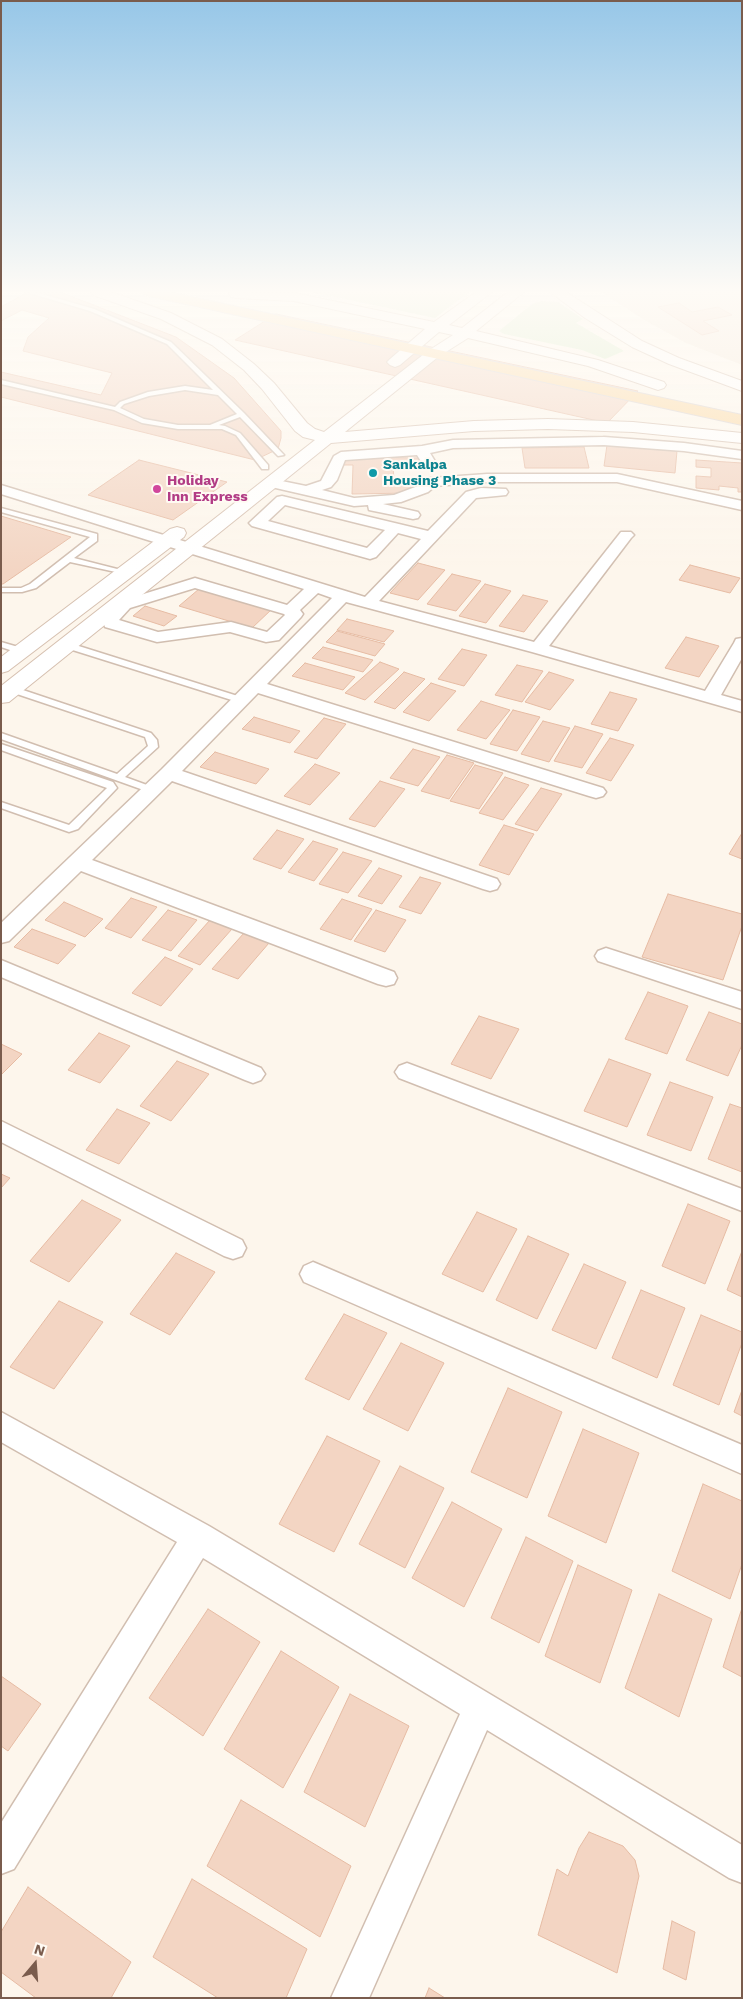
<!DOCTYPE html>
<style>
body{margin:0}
#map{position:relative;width:743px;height:1999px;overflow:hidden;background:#fdf6ec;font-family:"Work Sans",sans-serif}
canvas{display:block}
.frame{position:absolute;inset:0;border:2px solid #7a5c4d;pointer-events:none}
.north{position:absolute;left:10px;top:1939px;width:50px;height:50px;-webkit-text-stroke:4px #fffaf3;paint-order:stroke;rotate:18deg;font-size:14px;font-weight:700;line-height:20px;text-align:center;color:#7a5c4d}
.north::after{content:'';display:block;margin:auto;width:18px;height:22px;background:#7a5c4d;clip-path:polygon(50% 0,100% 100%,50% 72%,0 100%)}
</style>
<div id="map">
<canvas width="743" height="1999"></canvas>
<div class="frame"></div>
<div class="north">N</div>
</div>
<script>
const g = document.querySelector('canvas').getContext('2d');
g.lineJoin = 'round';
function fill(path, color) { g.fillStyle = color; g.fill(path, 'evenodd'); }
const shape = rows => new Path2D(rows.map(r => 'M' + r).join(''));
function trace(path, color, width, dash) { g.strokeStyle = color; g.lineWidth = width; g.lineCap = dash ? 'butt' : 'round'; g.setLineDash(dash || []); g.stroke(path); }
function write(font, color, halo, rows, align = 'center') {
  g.font = font + ' "Work Sans",sans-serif'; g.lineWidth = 4; g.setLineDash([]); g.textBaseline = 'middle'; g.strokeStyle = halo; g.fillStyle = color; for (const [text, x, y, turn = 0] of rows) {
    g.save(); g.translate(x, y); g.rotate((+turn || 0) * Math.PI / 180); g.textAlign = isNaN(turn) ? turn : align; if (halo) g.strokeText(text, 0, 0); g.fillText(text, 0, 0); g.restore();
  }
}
const residential = shape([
 [601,292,742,292,742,365,686,343,646,321]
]);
const green = shape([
 [312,292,469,292,435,318],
 [542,301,558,302,583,319,576,323,624,351,605,359,582,350,504,334,499,331,532,304]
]);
const building = shape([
 [28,292,60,292,176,337,234,378,281,431,281,438,278,449,255,460,1,397,1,307,28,292],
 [679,303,692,312,718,307,732,315,703,321,719,331,702,335,658,307,679,303],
 [22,310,49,318,28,337,23,351,112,373,101,395,1,372,1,321,22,310],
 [276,314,638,391,607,423,235,340,276,314],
 [607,445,677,451,675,473,604,466,607,445],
 [584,447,589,468,525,468,522,448,584,447],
 [342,457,419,458,419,466,393,466,394,480,411,479,410,493,352,494,353,465,342,465,342,457],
 [139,460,227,482,173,520,88,495,139,460],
 [696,460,742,463,742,492,738,492,738,488,719,486,719,490,696,488,696,476,711,477,711,468,696,467,696,460],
 [1,516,71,537,3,584,1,584,1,516],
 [418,563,445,570,418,600,390,593,418,563],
 [690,565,740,578,730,593,679,580,690,565],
 [452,574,481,581,456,611,427,604,452,574],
 [485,584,511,591,486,623,459,616,485,584],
 [199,589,272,609,252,628,179,606,199,589],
 [523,595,548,601,524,632,499,626,523,595],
 [145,606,177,616,164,626,133,616,145,606],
 [347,619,394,631,384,642,337,630,347,619],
 [337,631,385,644,375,656,326,642,337,631],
 [686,637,719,646,699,677,665,668,686,637],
 [323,647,373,660,363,672,312,658,323,647],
 [462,649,487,655,464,686,438,679,462,649],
 [380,662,399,669,365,700,345,693,380,662],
 [305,663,355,677,343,690,292,676,305,663],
 [517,665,543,671,522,702,495,695,517,665],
 [404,672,425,679,395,709,374,702,404,672],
 [549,672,574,680,550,710,525,702,549,672],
 [431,683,456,691,429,721,403,712,431,683],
 [610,692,637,699,618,731,591,724,610,692],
 [481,701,510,710,486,739,457,730,481,701],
 [513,710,540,717,517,751,490,744,513,710],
 [254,717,300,731,290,743,242,729,254,717],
 [324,718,346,724,317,759,294,752,324,718],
 [543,721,570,728,549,762,521,754,543,721],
 [575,726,603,734,582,768,554,761,575,726],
 [610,738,634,745,611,781,586,773,610,738],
 [413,749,440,757,418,786,390,778,413,749],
 [215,752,269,769,256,784,200,767,215,752],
 [447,755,474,763,449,799,421,791,447,755],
 [315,764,340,773,310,805,284,796,315,764],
 [475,765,503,773,479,809,450,801,475,765],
 [505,777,529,785,503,820,479,813,505,777],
 [380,781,405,789,375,827,349,819,380,781],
 [541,788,562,794,537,831,515,824,541,788],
 [504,825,534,834,509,875,479,865,504,825],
 [277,830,304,839,281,869,253,859,277,830],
 [742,833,742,859,729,854,742,833],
 [313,841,338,849,314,881,288,872,313,841],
 [343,852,372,861,348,893,319,884,343,852],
 [379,868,402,876,382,904,358,896,379,868],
 [420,877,441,883,421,914,399,907,420,877],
 [668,894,742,914,742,926,723,980,642,957,668,894],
 [131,898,157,907,131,938,105,928,131,898],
 [342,899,372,909,351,940,320,929,342,899],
 [64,902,103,919,85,937,45,920,64,902],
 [168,910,197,920,171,951,142,940,168,910],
 [376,910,406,920,385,952,354,941,376,910],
 [210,920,232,929,200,965,178,956,210,920],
 [32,929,76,945,58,964,14,947,32,929],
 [244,933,269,943,238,979,212,969,244,933],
 [165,957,193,969,161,1006,132,993,165,957],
 [648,992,688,1006,667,1054,625,1039,648,992],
 [709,1012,742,1024,742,1045,728,1076,686,1060,709,1012],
 [479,1016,519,1029,491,1079,451,1064,479,1016],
 [99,1033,130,1046,100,1083,68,1070,99,1033],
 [1,1044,22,1054,1,1075,1,1044],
 [609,1059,651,1074,627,1127,584,1111,609,1059],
 [177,1061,209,1074,171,1121,140,1106,177,1061],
 [670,1082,713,1097,691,1151,647,1135,670,1082],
 [730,1104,742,1108,742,1172,708,1159,730,1104],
 [117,1109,150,1123,119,1164,86,1150,117,1109],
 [1,1174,10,1178,1,1188,1,1174],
 [82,1200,121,1220,69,1282,30,1261,82,1200],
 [688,1204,730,1221,705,1284,662,1266,688,1204],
 [477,1212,517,1229,483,1292,442,1274,477,1212],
 [528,1236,569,1254,537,1319,496,1300,528,1236],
 [742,1251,742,1297,727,1290,742,1251],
 [176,1253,215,1272,170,1335,130,1314,176,1253],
 [584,1264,626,1282,596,1349,552,1330,584,1264],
 [641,1290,685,1308,657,1378,612,1358,641,1290],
 [59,1301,103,1322,54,1389,10,1367,59,1301],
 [344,1314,387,1333,349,1400,305,1379,344,1314],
 [701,1315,742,1332,742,1343,719,1405,673,1385,701,1315],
 [401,1343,444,1363,408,1431,363,1409,401,1343],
 [508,1388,562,1412,527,1498,471,1472,508,1388],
 [742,1390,742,1416,734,1412,742,1390],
 [583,1429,639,1453,606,1543,548,1516,583,1429],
 [327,1436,380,1461,334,1552,279,1524,327,1436],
 [400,1466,444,1488,405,1568,359,1544,400,1466],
 [703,1484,742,1501,742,1564,730,1599,672,1571,703,1484],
 [452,1502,502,1529,464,1607,412,1578,452,1502],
 [526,1537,573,1561,539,1643,491,1618,526,1537],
 [578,1565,632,1590,600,1683,545,1656,578,1565],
 [659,1594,712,1619,679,1717,625,1688,659,1594],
 [742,1608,742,1677,723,1667,742,1608],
 [208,1609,260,1642,203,1736,149,1698,208,1609],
 [281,1651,339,1687,283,1788,224,1749,281,1651],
 [1,1676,41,1704,8,1751,1,1746,1,1676],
 [350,1694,409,1726,365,1827,304,1792,350,1694],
 [241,1800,351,1866,320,1937,207,1866,241,1800],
 [589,1832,623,1846,635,1860,639,1876,617,1973,538,1935,557,1869,568,1876,579,1848,589,1832],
 [192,1879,307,1949,286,1998,218,1998,153,1957,192,1879],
 [28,1887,131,1962,111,1998,36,1998,1,1972,1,1932,28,1887],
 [672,1921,695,1932,686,1980,663,1969,672,1921],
 [429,1988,445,1998,425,1998,429,1988]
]);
const lane = shape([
 [26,292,35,292,94,309,171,342,244,413,284,455,278,456,240,417,219,425,225,426,240,433,268,465,268,469,262,469,236,435,222,429,178,429,142,423,114,410,1,384,1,380,115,407,120,402,148,392,185,386,213,390,167,344,90,311,26,292],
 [185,390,218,395,237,414,210,425,178,425,144,419,120,408,124,404,149,396,185,390],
 [1,508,97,534,97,541,74,558,129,572,125,574,70,562,36,588,22,592,1,592,1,588,21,588,30,584,90,537,1,512,1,508],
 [1,642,25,649,26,651,22,654,1,647,1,642],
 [66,642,244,698,245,700,241,703,238,702,63,647,63,643,66,642],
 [11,686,151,733,157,740,158,747,125,777,155,788,157,790,155,792,149,792,1,739,1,733,117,774,148,746,145,737,8,691,8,687,11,686],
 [1,744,113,782,117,788,78,829,69,832,1,808,1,802,69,825,107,788,1,750,1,744]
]);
const street = shape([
 [604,437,684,443,742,451,742,459,684,451,604,445,453,448,430,453,436,463,434,466,429,467,424,466,417,455,345,460,337,480,331,487,322,490,354,498,394,495,418,486,426,479,431,478,487,474,617,474,742,501,742,510,617,482,487,482,435,486,428,492,401,502,383,504,418,512,420,515,418,518,413,519,369,510,368,505,354,506,267,486,265,483,267,480,272,479,306,486,321,481,334,456,341,452,422,446,453,440,604,437],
 [1,485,365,597,421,539,398,533,376,557,370,559,252,526,249,523,277,497,282,496,428,531,466,492,481,488,506,489,508,492,506,495,476,498,379,601,534,642,621,532,631,532,634,535,631,538,549,646,705,691,734,643,736,639,742,638,742,658,721,695,742,701,742,712,532,652,346,602,267,684,603,788,606,792,603,796,596,798,589,796,258,693,182,771,497,879,500,884,497,889,490,891,483,889,172,781,92,860,394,972,397,978,394,984,386,986,378,984,81,871,9,941,1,943,1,923,162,769,332,598,318,593,300,610,303,614,301,617,279,640,266,642,230,632,157,642,105,627,102,618,118,602,195,578,287,605,304,589,1,494,1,485],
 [285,505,385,530,367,548,268,521,285,505],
 [195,588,284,614,285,615,267,632,231,622,158,632,119,620,130,608,195,588],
 [606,948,742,992,742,1009,598,961,595,956,598,951,606,948],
 [1,960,261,1068,265,1074,261,1080,253,1083,245,1080,1,977,1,960],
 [407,1063,742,1189,742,1211,399,1078,395,1072,399,1066,407,1063],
 [1,1121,242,1240,246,1248,242,1256,233,1259,224,1256,1,1142,1,1121],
 [313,1262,742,1445,742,1474,304,1282,300,1274,304,1266,313,1262],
 [1,1412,209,1526,742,1845,742,1883,729,1878,487,1730,369,1998,331,1998,460,1714,203,1558,14,1869,1,1874,1,1823,177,1542,1,1442,1,1412]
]);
const secondary = shape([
 [91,292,111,292,171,313,222,339,254,364,274,383,307,423,315,429,324,432,428,351,453,335,439,332,400,365,395,367,390,365,387,362,390,359,425,329,294,301,236,298,231,297,229,294,230,292,294,293,434,322,476,292,492,292,449,325,462,328,508,292,524,292,476,331,598,360,664,382,666,385,664,388,658,390,588,366,468,338,438,357,345,432,474,421,548,419,633,422,742,433,742,443,633,432,548,429,474,431,331,443,9,702,1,703,1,686,315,440,303,437,295,431,262,389,244,370,212,345,161,319,93,295,91,292],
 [550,292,566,292,642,341,679,358,742,381,742,391,669,364,632,347,585,318,550,292],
 [177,527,184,529,186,533,184,537,8,671,1,673,1,657,170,529,177,527]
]);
const primary = shape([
 [142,292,168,292,742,415,742,425,149,296,142,292]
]);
const markers = [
 [373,473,5,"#0f9aa8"],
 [157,489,5,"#d1479c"]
];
const farCulturenames = [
 ["Sankalpa",383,465],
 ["Housing Phase 3",383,481]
];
const farHotelnames = [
 ["Holiday",167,481],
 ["Inn Express",167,497]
];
fill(residential, '#f5e8da');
fill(green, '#d8ecc9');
fill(building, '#f3d5c3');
trace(building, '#e6bba3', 1);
trace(lane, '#d1beb0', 3);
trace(street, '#d1beb0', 3);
trace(secondary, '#d6c0b0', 2);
trace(primary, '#dad1cd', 2);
fill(lane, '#fff');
fill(street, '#fff');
fill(secondary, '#fff');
fill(primary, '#fbd9a5');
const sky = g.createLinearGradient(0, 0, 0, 572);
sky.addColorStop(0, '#97c7e8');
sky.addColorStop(0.51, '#fefbf6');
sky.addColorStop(1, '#fefbf600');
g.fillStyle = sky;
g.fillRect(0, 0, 743, 572);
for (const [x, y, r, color] of markers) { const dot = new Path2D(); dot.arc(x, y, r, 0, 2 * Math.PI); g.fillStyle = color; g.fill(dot); trace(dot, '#fffaf3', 2); }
write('bold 14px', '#0d838f', '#fffaf3', farCulturenames, 'left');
write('bold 14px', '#b23c85', '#fffaf3', farHotelnames, 'left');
</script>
